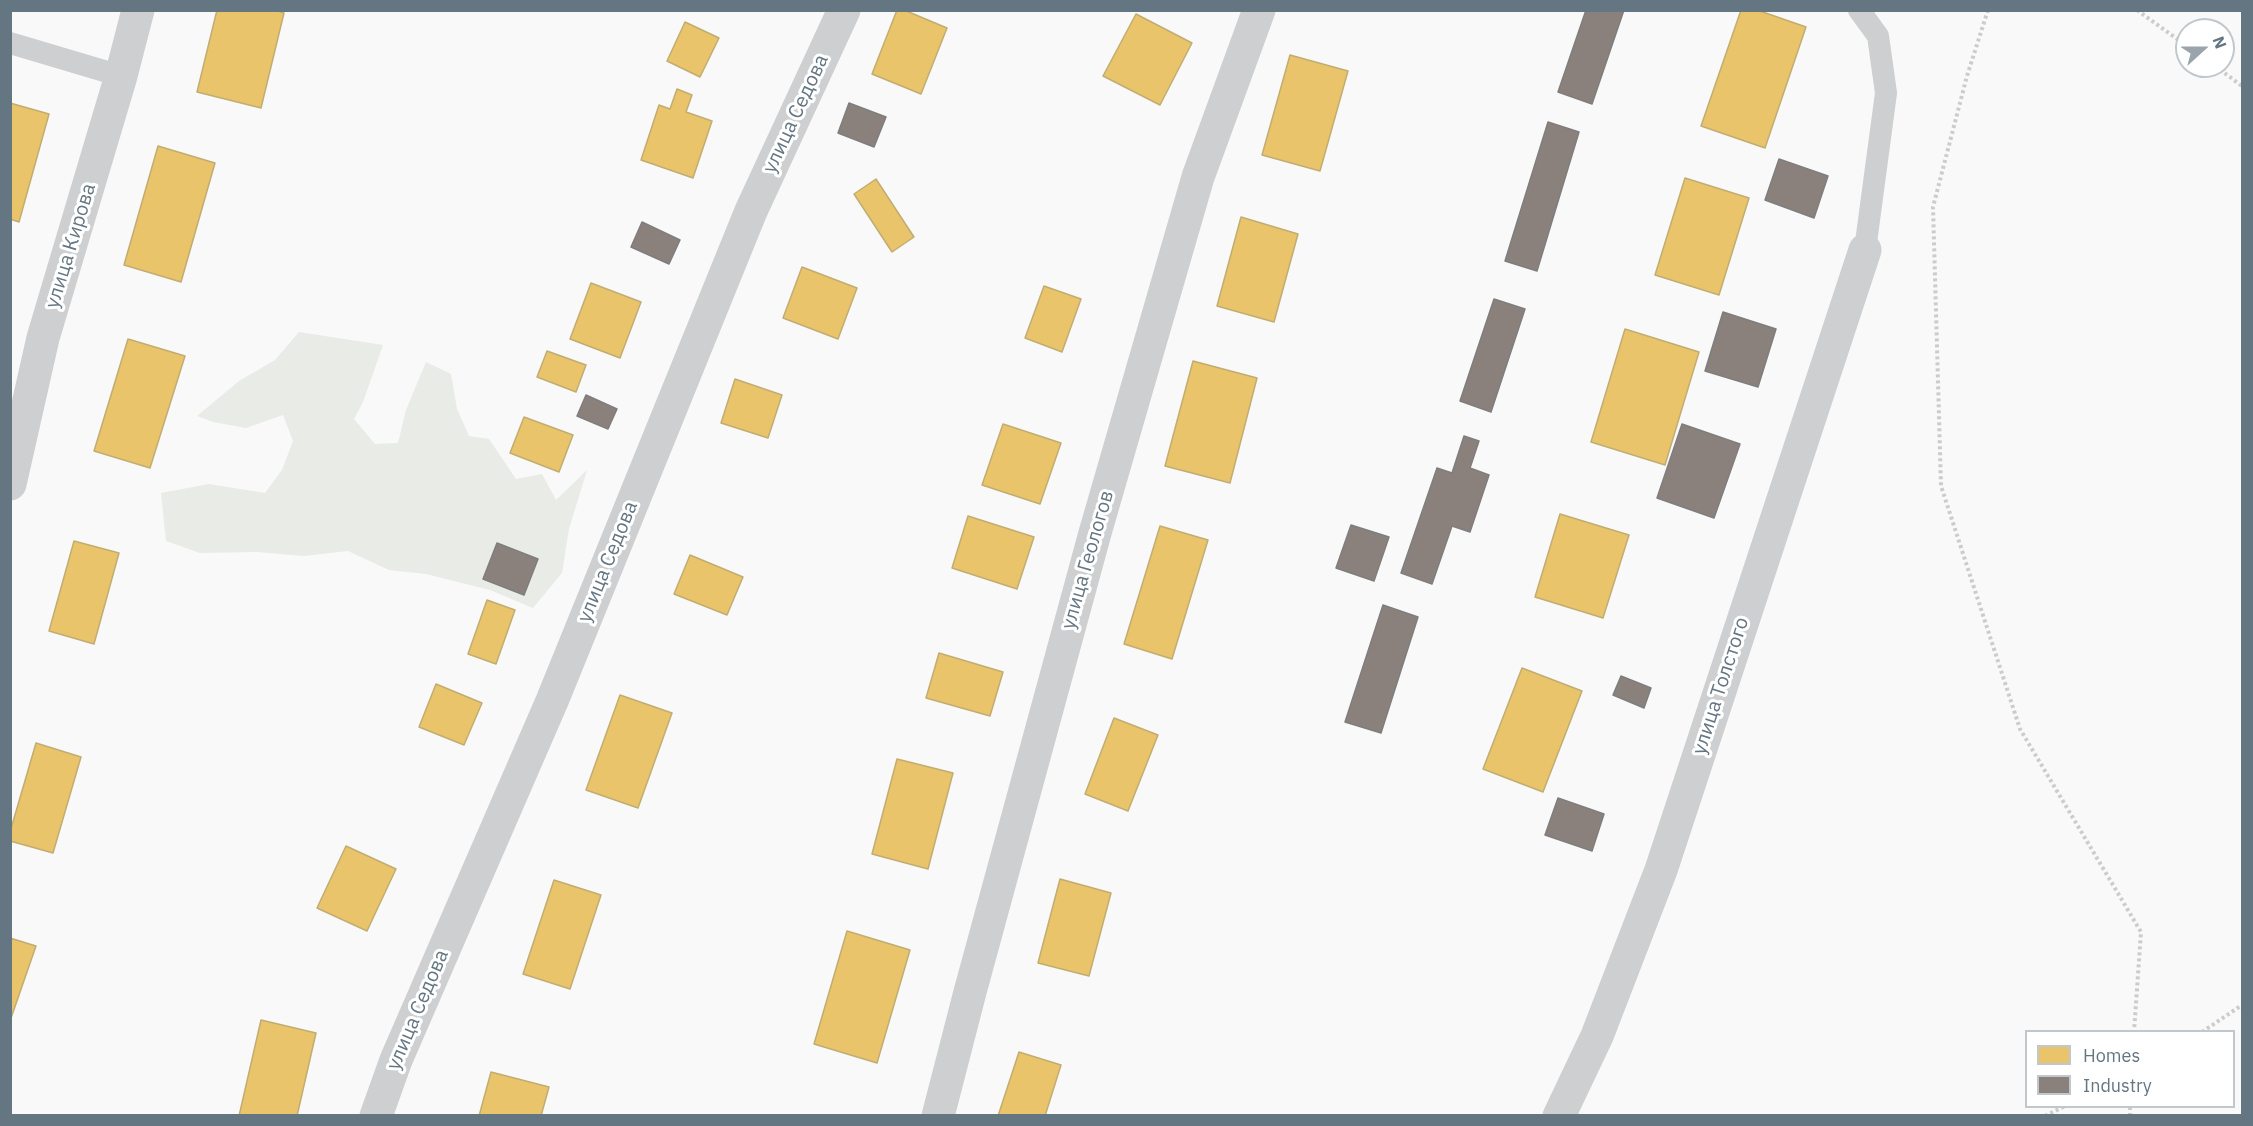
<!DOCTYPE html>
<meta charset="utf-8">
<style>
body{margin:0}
#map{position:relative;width:2253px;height:1126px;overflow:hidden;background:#f9f9f9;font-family:"IBM Plex Sans",sans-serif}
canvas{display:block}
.frame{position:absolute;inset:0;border:12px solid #657683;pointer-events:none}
.legend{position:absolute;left:2025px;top:1030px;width:210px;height:78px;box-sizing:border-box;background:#fff;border:2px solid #c1c8cd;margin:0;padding:8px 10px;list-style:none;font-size:18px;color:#657683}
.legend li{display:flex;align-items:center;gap:12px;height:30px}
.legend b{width:30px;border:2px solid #c1c8cd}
.north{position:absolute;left:2175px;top:18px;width:60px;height:60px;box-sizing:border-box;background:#fff;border:2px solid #c1c8cd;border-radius:50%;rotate:69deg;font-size:16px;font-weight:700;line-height:24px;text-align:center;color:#657683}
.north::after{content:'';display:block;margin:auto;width:21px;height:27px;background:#99a4ac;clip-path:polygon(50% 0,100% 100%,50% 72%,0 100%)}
</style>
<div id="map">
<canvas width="2253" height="1126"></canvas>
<div class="frame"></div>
<ul class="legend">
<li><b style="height:16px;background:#e9c46a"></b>Homes</li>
<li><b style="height:16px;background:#8a817c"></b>Industry</li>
</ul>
<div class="north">N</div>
</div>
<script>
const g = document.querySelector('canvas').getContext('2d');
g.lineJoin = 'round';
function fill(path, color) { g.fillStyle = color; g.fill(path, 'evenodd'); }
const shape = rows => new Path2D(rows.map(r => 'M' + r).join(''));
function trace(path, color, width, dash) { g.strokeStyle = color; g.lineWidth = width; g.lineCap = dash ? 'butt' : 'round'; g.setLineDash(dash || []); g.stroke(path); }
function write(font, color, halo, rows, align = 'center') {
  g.font = font + ' "IBM Plex Sans",sans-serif'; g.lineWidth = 6; g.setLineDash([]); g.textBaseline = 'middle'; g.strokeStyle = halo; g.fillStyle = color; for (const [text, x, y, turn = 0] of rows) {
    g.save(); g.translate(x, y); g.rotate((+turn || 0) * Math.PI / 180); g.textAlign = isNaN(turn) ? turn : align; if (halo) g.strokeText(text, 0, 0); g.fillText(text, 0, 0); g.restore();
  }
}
const green = shape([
 [299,332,383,345,363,402,354,419,375,444,398,443,406,410,426,362,451,374,457,409,469,436,489,439,516,479,542,474,556,500,587,470,569,529,562,573,533,608,490,590,426,574,389,570,348,551,304,556,257,552,200,553,166,541,161,493,209,484,265,493,282,470,293,441,283,415,246,428,213,422,197,416,239,381,275,360]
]);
const homes = shape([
 [217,10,275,10,284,13,261,108,197,92,217,10],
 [897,10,904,10,947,28,921,94,872,74,897,10],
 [1741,10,1757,10,1806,27,1765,148,1701,126,1741,10],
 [1136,14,1192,43,1160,105,1103,76,1136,14],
 [685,22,719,38,700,77,667,61,685,22],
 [1290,55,1348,71,1320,171,1262,155,1290,55],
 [677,89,692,95,686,112,712,121,693,178,641,160,659,105,670,109,677,89],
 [10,103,49,114,19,222,10,219,10,103],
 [158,146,215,163,181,282,124,265,158,146],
 [1685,178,1749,198,1719,295,1655,275,1685,178],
 [876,179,914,237,892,252,854,194,876,179],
 [1241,217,1298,234,1274,322,1217,306,1241,217],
 [802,267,857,288,838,339,783,318,802,267],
 [591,283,641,302,620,358,570,339,591,283],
 [1044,286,1081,299,1062,352,1025,338,1044,286],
 [1625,329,1699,352,1665,465,1591,442,1625,329],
 [128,339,185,356,150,468,94,451,128,339],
 [547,351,586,365,576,392,537,377,547,351],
 [1193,361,1257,378,1230,483,1165,466,1193,361],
 [735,379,782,395,768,438,721,423,735,379],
 [524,417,573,435,559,472,510,453,524,417],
 [1003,424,1061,443,1040,504,982,485,1003,424],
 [1560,514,1629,535,1603,618,1535,597,1560,514],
 [968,516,1034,537,1017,589,952,568,968,516],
 [1160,526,1208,540,1172,659,1124,644,1160,526],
 [74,541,119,553,94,644,49,631,74,541],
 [690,555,743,577,727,615,674,594,690,555],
 [487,600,515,610,496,664,468,654,487,600],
 [939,653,1003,672,990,716,926,698,939,653],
 [1522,668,1582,691,1543,792,1483,769,1522,668],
 [436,684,482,703,464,745,419,727,436,684],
 [620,695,672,713,638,808,586,790,620,695],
 [1114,718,1158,735,1128,811,1085,794,1114,718],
 [36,743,81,757,53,853,10,841,10,832,36,743],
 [897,759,953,773,928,869,872,854,897,759],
 [346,846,396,869,367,931,317,908,346,846],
 [1060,879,1111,893,1089,976,1038,963,1060,879],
 [554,880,601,895,570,989,523,974,554,880],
 [847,931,910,950,877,1063,814,1044,847,931],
 [10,938,36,946,10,1021,10,938],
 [261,1020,316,1033,297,1116,239,1116,261,1020],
 [1019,1052,1061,1065,1045,1116,998,1116,1019,1052],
 [491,1072,549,1087,541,1116,479,1116,491,1072]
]);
const industry = shape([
 [1586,10,1624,10,1592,104,1558,92,1586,10],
 [849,103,886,117,874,147,838,133,849,103],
 [1548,122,1579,132,1537,271,1505,261,1548,122],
 [1779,159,1828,176,1814,218,1765,200,1779,159],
 [642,222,680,240,669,264,631,247,642,222],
 [1494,299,1525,309,1491,412,1460,401,1494,299],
 [1723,312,1776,329,1758,387,1705,371,1723,312],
 [586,395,617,409,608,429,577,416,586,395],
 [1682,424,1740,444,1714,518,1657,498,1682,424],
 [1464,436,1479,441,1470,468,1489,475,1470,532,1452,526,1432,584,1401,573,1437,468,1452,473,1464,436],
 [1351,525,1389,537,1374,581,1336,568,1351,525],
 [497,543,538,559,524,595,483,579,497,543],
 [1383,605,1418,617,1381,733,1345,722,1383,605],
 [1621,676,1651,688,1644,708,1613,695,1621,676],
 [1558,798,1604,814,1592,851,1545,835,1558,798]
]);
const path = shape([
 [1988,10,1967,76,1933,207,1941,486,2020,729,2141,932,2134,1032],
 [2137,10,2187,46],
 [2215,66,2242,86],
 [2202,1032,2242,1005],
 [2045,1116,2065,1106],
 [2130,1116,2130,1106]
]);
const lane = shape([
 [1859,10,1878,36,1886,93,1865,250],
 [10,43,121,76]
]);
const street = shape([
 [10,484,43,338,121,76,138,10],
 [376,1116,396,1060,552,701,751,211,844,10],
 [938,1116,970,992,1095,533,1198,177,1259,10],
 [1559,1116,1597,1036,1661,870,1865,250]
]);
const streetNames = [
 ["улица Седова",796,114,-65],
 ["улица Кирова",71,246,-73],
 ["улица Геологов",1088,560,-74],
 ["улица Седова",608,562,-68],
 ["улица Толстого",1721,686,-72],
 ["улица Седова",418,1010,-67]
];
fill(green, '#e8ebe6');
fill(homes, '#e9c46a');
trace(homes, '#c1ad72', 1.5);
fill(industry, '#8a817c');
trace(industry, '#7f7e7e', 1.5);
trace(path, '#cbcccd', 4, [3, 3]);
trace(lane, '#cecfd0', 22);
trace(street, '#cecfd0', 33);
write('20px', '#657683', '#fff', streetNames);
</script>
